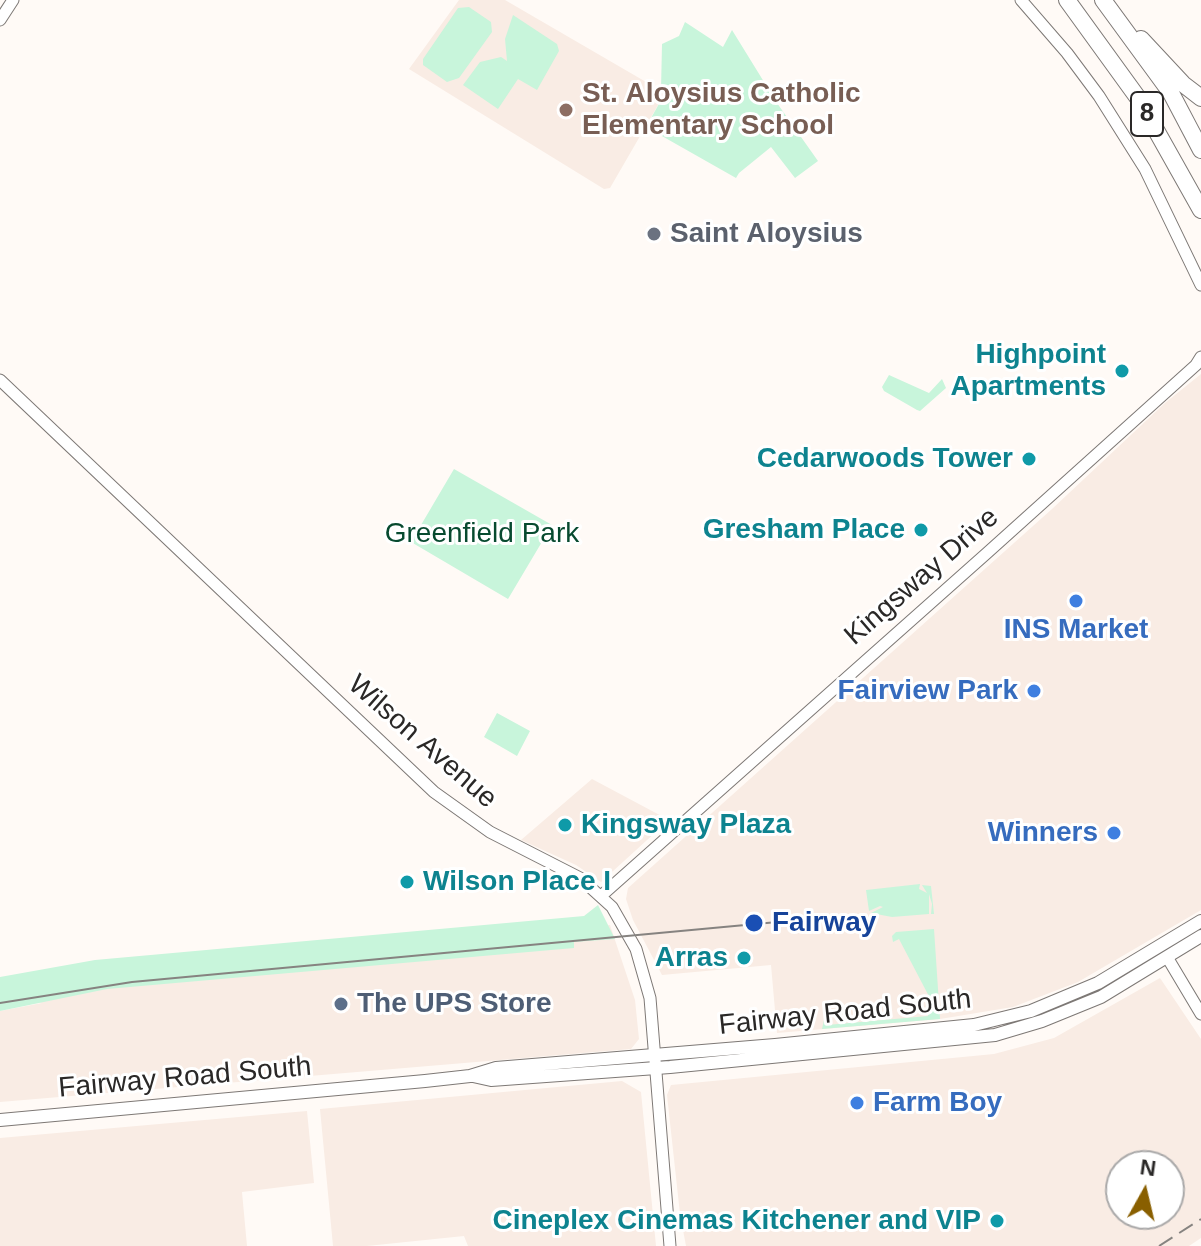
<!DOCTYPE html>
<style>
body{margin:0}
#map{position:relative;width:1201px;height:1246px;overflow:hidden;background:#fffaf6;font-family:Helvetica,sans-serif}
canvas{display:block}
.north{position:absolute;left:1105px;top:1150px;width:80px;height:80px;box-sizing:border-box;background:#fff;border:2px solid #aaa9a9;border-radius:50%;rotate:8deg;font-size:22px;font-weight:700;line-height:32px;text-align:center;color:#2a2827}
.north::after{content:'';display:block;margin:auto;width:28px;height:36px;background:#895f00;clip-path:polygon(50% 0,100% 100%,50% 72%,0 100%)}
</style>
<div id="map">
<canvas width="1201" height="1246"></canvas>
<div class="north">N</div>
</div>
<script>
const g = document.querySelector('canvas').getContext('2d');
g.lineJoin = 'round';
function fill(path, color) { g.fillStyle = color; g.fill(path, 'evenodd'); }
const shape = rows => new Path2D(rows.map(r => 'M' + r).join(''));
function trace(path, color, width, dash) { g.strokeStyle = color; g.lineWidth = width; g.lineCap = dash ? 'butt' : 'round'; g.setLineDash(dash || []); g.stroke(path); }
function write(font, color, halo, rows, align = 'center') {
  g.font = font + ' Helvetica,sans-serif'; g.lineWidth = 6; g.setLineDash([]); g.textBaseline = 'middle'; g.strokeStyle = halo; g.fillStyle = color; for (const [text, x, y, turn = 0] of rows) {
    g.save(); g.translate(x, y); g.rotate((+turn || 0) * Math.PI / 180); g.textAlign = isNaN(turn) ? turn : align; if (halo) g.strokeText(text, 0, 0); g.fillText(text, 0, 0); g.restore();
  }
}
const built = shape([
 [459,0,505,0,665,93,610,188,604,189,409,69],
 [1201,374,1201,910,1078,982,1013,1007,940,1019,777,1033,771,965,662,975,633,920,626,899,628,888,1052,509,1165,403],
 [592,779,669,820,601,882,576,865,521,840],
 [610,925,635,1000,639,1039,631,1049,0,1102,0,1011,42,1003,0,993],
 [1160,978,1201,1039,1201,1238,1189,1246,686,1246,680,1214,667,1095,671,1085,994,1054,1054,1038],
 [1169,1166,1169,1214,1121,1214,1121,1166],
 [622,1081,641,1092,656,1246,468,1246,464,1236,367,1246,333,1246,320,1109],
 [307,1111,314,1183,242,1192,247,1246,0,1246,0,1138]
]);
const green = shape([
 [469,7,491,22,492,32,459,78,447,82,423,65,423,59,458,8],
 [513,15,557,44,559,51,537,90,518,79,498,109,463,85,480,62,501,57,507,61,505,39],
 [685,22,723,47,732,30,777,103,818,161,795,178,771,147,739,173,736,178,646,127,665,93,661,90,662,44,679,36],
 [889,375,929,393,942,379,946,388,920,411,917,410,884,391,882,387],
 [454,469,552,525,508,599,411,542],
 [497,713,530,731,517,756,484,737],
 [920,884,919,889,927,893,922,885,931,886,934,914,931,914,932,904,929,894,929,914,892,917,871,913,883,907,880,906,869,911,866,890],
 [598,905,615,939,574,942,574,948,107,989,0,1011,0,977,95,960,584,916],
 [934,929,940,1019,822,1029,824,1020,827,1025,928,1016,928,1008,933,1004,899,939,893,942,892,936,896,932]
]);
const tertiary = shape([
 [1021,0,1067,53,1099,96,1145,169,1201,285],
 [0,20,13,0],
 [0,380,434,792,490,832,580,878,612,907,636,949,650,998,670,1246],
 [601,896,987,553,1196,365,1201,357],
 [1167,957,1201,1014]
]);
const secondary = shape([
 [473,1076,491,1080,670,1067,995,1035,1042,1021,1101,997,1201,936],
 [0,1120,425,1081,470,1076,496,1068,775,1045,974,1025,1031,1011,1098,983,1201,921]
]);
const motorway = shape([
 [1067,0,1138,98,1201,210],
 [1103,0,1171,93,1201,150],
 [1141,39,1183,84,1201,98]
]);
const tram = shape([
 [0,1003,132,982,799,920]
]);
const rail = shape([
 [1159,1246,1201,1219]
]);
const markers = [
 [566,110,8,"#8d6e63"],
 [654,234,8,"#6b7280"],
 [1122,371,8,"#0f9aa8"],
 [1029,459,8,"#0f9aa8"],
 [921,530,8,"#0f9aa8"],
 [1076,601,8,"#3f7fe0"],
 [1034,691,8,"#3f7fe0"],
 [565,825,8,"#0f9aa8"],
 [1114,833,8,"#3f7fe0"],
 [407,882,8,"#0f9aa8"],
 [754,923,10,"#1a4fb4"],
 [744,958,8,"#0f9aa8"],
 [341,1004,8,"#5c6f8a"],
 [857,1103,8,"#3f7fe0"],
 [997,1221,8,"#0f9aa8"]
];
const shields = [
 [1147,114,32]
];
const shieldNames = [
 ["8",1147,114]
];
const educationNames = [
 ["St. Aloysius Catholic",582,94],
 ["Elementary School",582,126]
];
const worshipNames = [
 ["Saint Aloysius",670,234]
];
const cultureNames = [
 ["Highpoint",1106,355],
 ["Apartments",1106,387],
 ["Cedarwoods Tower",1013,459],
 ["Gresham Place",905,530],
 ["Kingsway Plaza",581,825,"left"],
 ["Wilson Place I",423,882,"left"],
 ["Arras",728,958],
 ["Cineplex Cinemas Kitchener and VIP",981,1221]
];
const parkNames = [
 ["Greenfield Park",482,534]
];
const streetNames = [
 ["Kingsway Drive",922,577,-41],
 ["Wilson Avenue",422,742,41],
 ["Fairway Road South",845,1013,-6],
 ["Fairway Road South",185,1078,-5]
];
const shopNames = [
 ["INS Market",1076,630,"center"],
 ["Fairview Park",1018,691],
 ["Winners",1098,833],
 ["Farm Boy",873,1103,"left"]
];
const transitNames = [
 ["Fairway",772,923]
];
const serviceNames = [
 ["The UPS Store",357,1004]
];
fill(built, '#f9ece4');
fill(green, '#c8f5db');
trace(tertiary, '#7d7875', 13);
trace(secondary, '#7d7875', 14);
trace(motorway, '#7d7875', 18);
trace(tertiary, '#fff', 11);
trace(secondary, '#fff', 12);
trace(motorway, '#fff', 16);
trace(tram, '#868380', 2);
trace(rail, '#868380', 2, [16, 8]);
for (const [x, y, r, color] of markers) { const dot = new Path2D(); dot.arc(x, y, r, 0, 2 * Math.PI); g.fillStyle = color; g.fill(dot); trace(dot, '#fff', 3); }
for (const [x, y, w] of shields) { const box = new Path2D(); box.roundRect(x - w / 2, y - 22, w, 44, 6); g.fillStyle = '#fff'; g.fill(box); trace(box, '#2a2827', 2); }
write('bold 26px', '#2a2827', null, shieldNames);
write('bold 28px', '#785e54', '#fff', educationNames, 'left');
write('bold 28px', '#5b616d', '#fff', worshipNames, 'left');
write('bold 28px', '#0d838f', '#fff', cultureNames, 'right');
write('28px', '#074a2f', '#fff', parkNames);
write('28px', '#2a2827', '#fff', streetNames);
write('bold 28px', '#366cbe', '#fff', shopNames, 'right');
write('bold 28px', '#164399', '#fff', transitNames, 'left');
write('bold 28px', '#4e5e75', '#fff', serviceNames, 'left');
</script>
